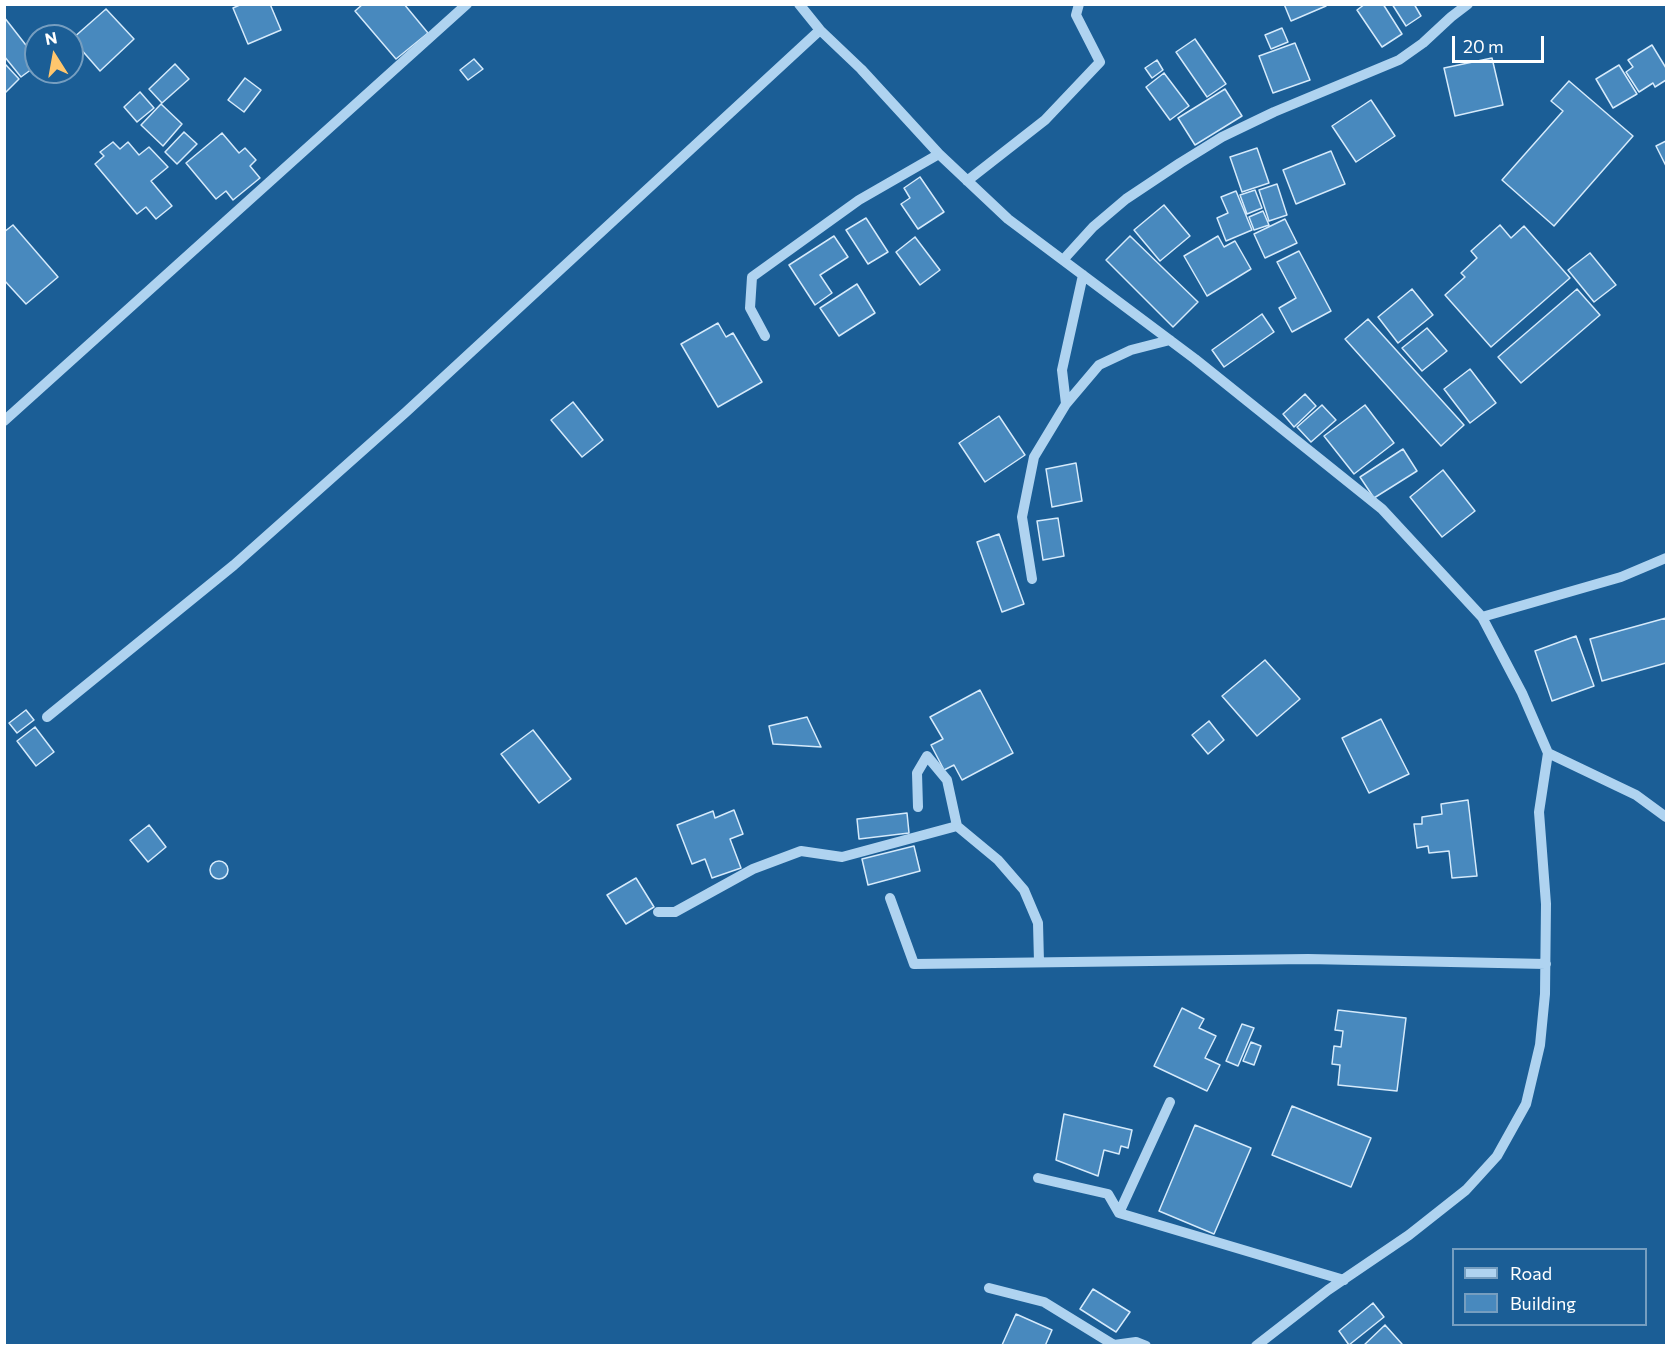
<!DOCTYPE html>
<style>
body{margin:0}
#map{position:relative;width:1671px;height:1350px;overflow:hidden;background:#1b5e96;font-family:Commissioner,sans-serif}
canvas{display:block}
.frame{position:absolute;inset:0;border:6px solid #fff;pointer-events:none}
.legend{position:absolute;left:1452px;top:1248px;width:195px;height:78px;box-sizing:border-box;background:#1b5e96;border:2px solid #769ec0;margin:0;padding:8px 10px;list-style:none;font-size:18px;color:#fff}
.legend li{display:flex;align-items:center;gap:12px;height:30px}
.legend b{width:30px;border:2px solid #769ec0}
.north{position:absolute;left:24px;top:24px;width:60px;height:60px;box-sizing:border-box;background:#1b5e96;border:2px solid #769ec0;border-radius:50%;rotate:349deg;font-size:16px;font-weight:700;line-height:24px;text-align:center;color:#fff}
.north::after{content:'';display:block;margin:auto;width:21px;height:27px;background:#ffc66d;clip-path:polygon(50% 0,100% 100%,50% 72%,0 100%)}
.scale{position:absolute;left:1452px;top:36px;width:92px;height:27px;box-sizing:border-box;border:3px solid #fff;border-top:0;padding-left:8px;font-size:18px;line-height:21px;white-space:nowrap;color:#fff;-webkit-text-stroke:4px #1b5e96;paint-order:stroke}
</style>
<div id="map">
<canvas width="1671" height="1350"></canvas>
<div class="frame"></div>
<ul class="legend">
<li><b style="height:8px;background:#afd3f0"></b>Road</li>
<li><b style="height:16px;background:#4889be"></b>Building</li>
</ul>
<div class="north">N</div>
<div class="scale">20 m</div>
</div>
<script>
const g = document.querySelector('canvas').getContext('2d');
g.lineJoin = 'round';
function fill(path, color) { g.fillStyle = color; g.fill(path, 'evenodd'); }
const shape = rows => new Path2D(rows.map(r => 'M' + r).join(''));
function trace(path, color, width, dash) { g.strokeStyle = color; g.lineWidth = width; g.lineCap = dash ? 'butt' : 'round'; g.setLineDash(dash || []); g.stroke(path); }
const building = shape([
 [242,4,270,4,281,30,248,44,233,8,242,4],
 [363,4,404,4,428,33,396,59,355,11,363,4],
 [1284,4,1325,4,1326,6,1291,21,1284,4],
 [1365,4,1383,4,1402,34,1382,47,1357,10,1365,4],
 [1392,4,1414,4,1421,16,1406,26,1392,4],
 [106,9,134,39,100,71,72,39,106,9],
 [4,17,36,58,36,66,21,77,4,56,4,17],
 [1282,28,1288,42,1271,49,1265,35,1282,28],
 [1195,39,1226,84,1207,97,1176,52,1195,39],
 [1295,43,1310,80,1273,93,1259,56,1295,43],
 [1652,45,1666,68,1666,80,1655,87,1653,83,1639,92,1626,72,1633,67,1628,60,1652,45],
 [1492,58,1503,105,1455,116,1444,68,1492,58],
 [474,59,483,69,468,80,460,70,474,59],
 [1157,60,1163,70,1152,78,1145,68,1157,60],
 [175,64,189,79,162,103,149,89,175,64],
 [6,65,19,79,4,94,4,67,6,65],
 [1619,65,1637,94,1613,108,1596,79,1619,65],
 [1164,73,1189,106,1170,120,1146,87,1164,73],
 [245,78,261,90,244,112,228,100,245,78],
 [1569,81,1633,136,1554,226,1502,180,1563,111,1551,101,1569,81],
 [1225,89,1242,116,1195,145,1178,118,1225,89],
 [140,92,154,108,137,122,124,107,140,92],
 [1371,100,1395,136,1356,162,1332,126,1371,100],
 [161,104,182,124,163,146,141,125,161,104],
 [184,132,197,144,177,164,165,152,184,132],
 [222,133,239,153,245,148,256,160,250,166,260,178,233,200,226,191,216,199,186,163,222,133],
 [1666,141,1666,166,1656,146,1666,141],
 [113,142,120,149,128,142,139,155,149,147,168,167,151,181,172,206,156,219,146,207,137,214,95,164,104,156,100,152,113,142],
 [1257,148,1269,183,1242,192,1230,157,1257,148],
 [1331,151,1345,184,1296,204,1283,170,1331,151],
 [920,177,944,212,918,229,901,204,910,198,904,188,920,177],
 [1277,184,1287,215,1269,221,1259,190,1277,184],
 [1255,190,1262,208,1247,214,1240,195,1255,190],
 [1236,191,1252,230,1226,241,1217,218,1228,213,1221,197,1236,191],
 [1164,205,1190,236,1160,261,1134,230,1164,205],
 [1263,211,1269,225,1254,230,1249,217,1263,211],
 [866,218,888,252,868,264,846,230,866,218],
 [1285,219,1297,243,1265,258,1254,234,1285,219],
 [13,225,58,277,26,304,4,280,4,232,13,225],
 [1500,225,1511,238,1524,226,1570,278,1491,347,1445,295,1465,277,1461,273,1477,258,1471,251,1500,225],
 [834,236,848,257,820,275,832,293,815,305,789,265,834,236],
 [1130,236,1198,302,1173,327,1106,260,1130,236],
 [1218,236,1224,247,1235,241,1251,269,1207,296,1184,256,1218,236],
 [915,237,940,270,920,285,896,252,915,237],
 [1299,251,1331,311,1292,332,1279,308,1296,298,1277,262,1299,251],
 [1590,253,1616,285,1594,302,1568,270,1590,253],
 [857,284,875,313,839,336,820,308,857,284],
 [1412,289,1433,315,1398,343,1378,317,1412,289],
 [1577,289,1600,315,1521,383,1498,357,1577,289],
 [1262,314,1274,332,1224,367,1212,350,1262,314],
 [1368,319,1464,425,1441,446,1345,339,1368,319],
 [718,323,726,337,733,333,762,382,718,407,681,344,718,323],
 [1427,328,1447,351,1422,371,1402,348,1427,328],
 [1470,369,1496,403,1470,423,1444,389,1470,369],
 [1305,394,1316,406,1294,427,1283,414,1305,394],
 [573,402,603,440,582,457,551,420,573,402],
 [1322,405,1336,420,1311,442,1297,427,1322,405],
 [1365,405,1394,443,1354,474,1324,436,1365,405],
 [999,416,1025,455,985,482,959,443,999,416],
 [1403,449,1417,471,1374,498,1360,477,1403,449],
 [1076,463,1082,501,1052,507,1046,469,1076,463],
 [1443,470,1475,511,1442,537,1410,497,1443,470],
 [1058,518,1064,556,1043,560,1037,521,1058,518],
 [999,534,1024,604,1002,612,977,542,999,534],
 [1666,618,1666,663,1602,681,1590,639,1666,618],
 [1576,636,1594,686,1552,701,1535,651,1576,636],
 [1265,660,1300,699,1257,736,1222,696,1265,660],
 [980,690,1013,753,962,780,954,765,944,770,931,745,943,739,930,717,980,690],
 [26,710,34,720,17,733,9,723,26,710],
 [807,717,821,747,773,744,769,726,807,717],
 [1381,719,1409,774,1369,793,1342,738,1381,719],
 [1209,721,1224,740,1208,754,1192,735,1209,721],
 [35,727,54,752,36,766,17,741,35,727],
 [533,730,571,779,539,803,501,754,533,730],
 [1468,800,1477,876,1452,878,1449,851,1429,853,1428,846,1417,848,1414,824,1422,824,1422,817,1442,814,1441,804,1468,800],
 [734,810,743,834,730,839,741,868,712,878,705,859,692,864,677,825,713,811,715,818,734,810],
 [907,813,909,833,859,839,857,819,907,813],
 [149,825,166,847,148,862,130,840,149,825],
 [914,846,920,871,868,885,862,859,914,846],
 '210 870a9 9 0 1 1 18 0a9 9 0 1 1-18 0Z',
 [636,878,654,907,626,924,607,895,636,878],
 [1182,1008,1204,1019,1199,1028,1216,1036,1205,1058,1220,1065,1207,1091,1154,1066,1182,1008],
 [1338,1010,1406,1018,1397,1091,1338,1085,1340,1065,1332,1064,1334,1046,1341,1047,1343,1031,1335,1030,1338,1010],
 [1242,1024,1254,1028,1238,1066,1226,1061,1242,1024],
 [1251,1042,1261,1046,1254,1065,1243,1061,1251,1042],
 [1292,1106,1371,1138,1351,1187,1272,1155,1292,1106],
 [1064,1114,1132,1130,1128,1148,1121,1146,1119,1154,1104,1150,1098,1176,1056,1160,1064,1114],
 [1195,1125,1251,1148,1214,1234,1159,1211,1195,1125],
 [1093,1289,1130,1312,1116,1332,1080,1309,1093,1289],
 [1373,1303,1384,1317,1349,1345,1339,1331,1373,1303],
 [1016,1314,1052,1330,1045,1346,1002,1345,1016,1314],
 [1385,1325,1402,1344,1400,1346,1363,1346,1385,1325]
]);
const minor = shape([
 [799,4,820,30,861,69,939,154,1008,219,1195,359,1382,509,1482,617,1522,693,1548,753,1539,812,1546,904,1545,994,1540,1045,1526,1104,1497,1156,1466,1190,1409,1235,1328,1290,1256,1346],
 [967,181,1045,120,1100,62,1076,15,1079,4],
 [1063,260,1093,227,1126,199,1180,163,1222,137,1274,112,1399,60,1423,43,1451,17,1468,4],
 [765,336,750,308,752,277,859,200,939,154],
 [1066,404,1099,365,1131,350,1170,340],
 [4,421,467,4],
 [1032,579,1022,517,1034,457,1066,404,1062,370,1083,275],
 [1482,617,1621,577,1666,558],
 [47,717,234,565,406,412,820,30],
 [1548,753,1636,795,1666,817],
 [918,807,917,773,927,756,947,780,957,826],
 [890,898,914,964,1308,959,1546,964],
 [658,912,675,912,753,869,801,851,842,857,957,826,998,860,1024,890,1038,923,1039,962],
 [1038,1178,1108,1194,1119,1213,1344,1280],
 [1119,1213,1170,1102],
 [989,1288,1044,1302,1114,1345,1136,1342,1146,1346]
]);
fill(building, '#4889be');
trace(building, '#d5eafb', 1.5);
trace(minor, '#afd3f0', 10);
</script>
